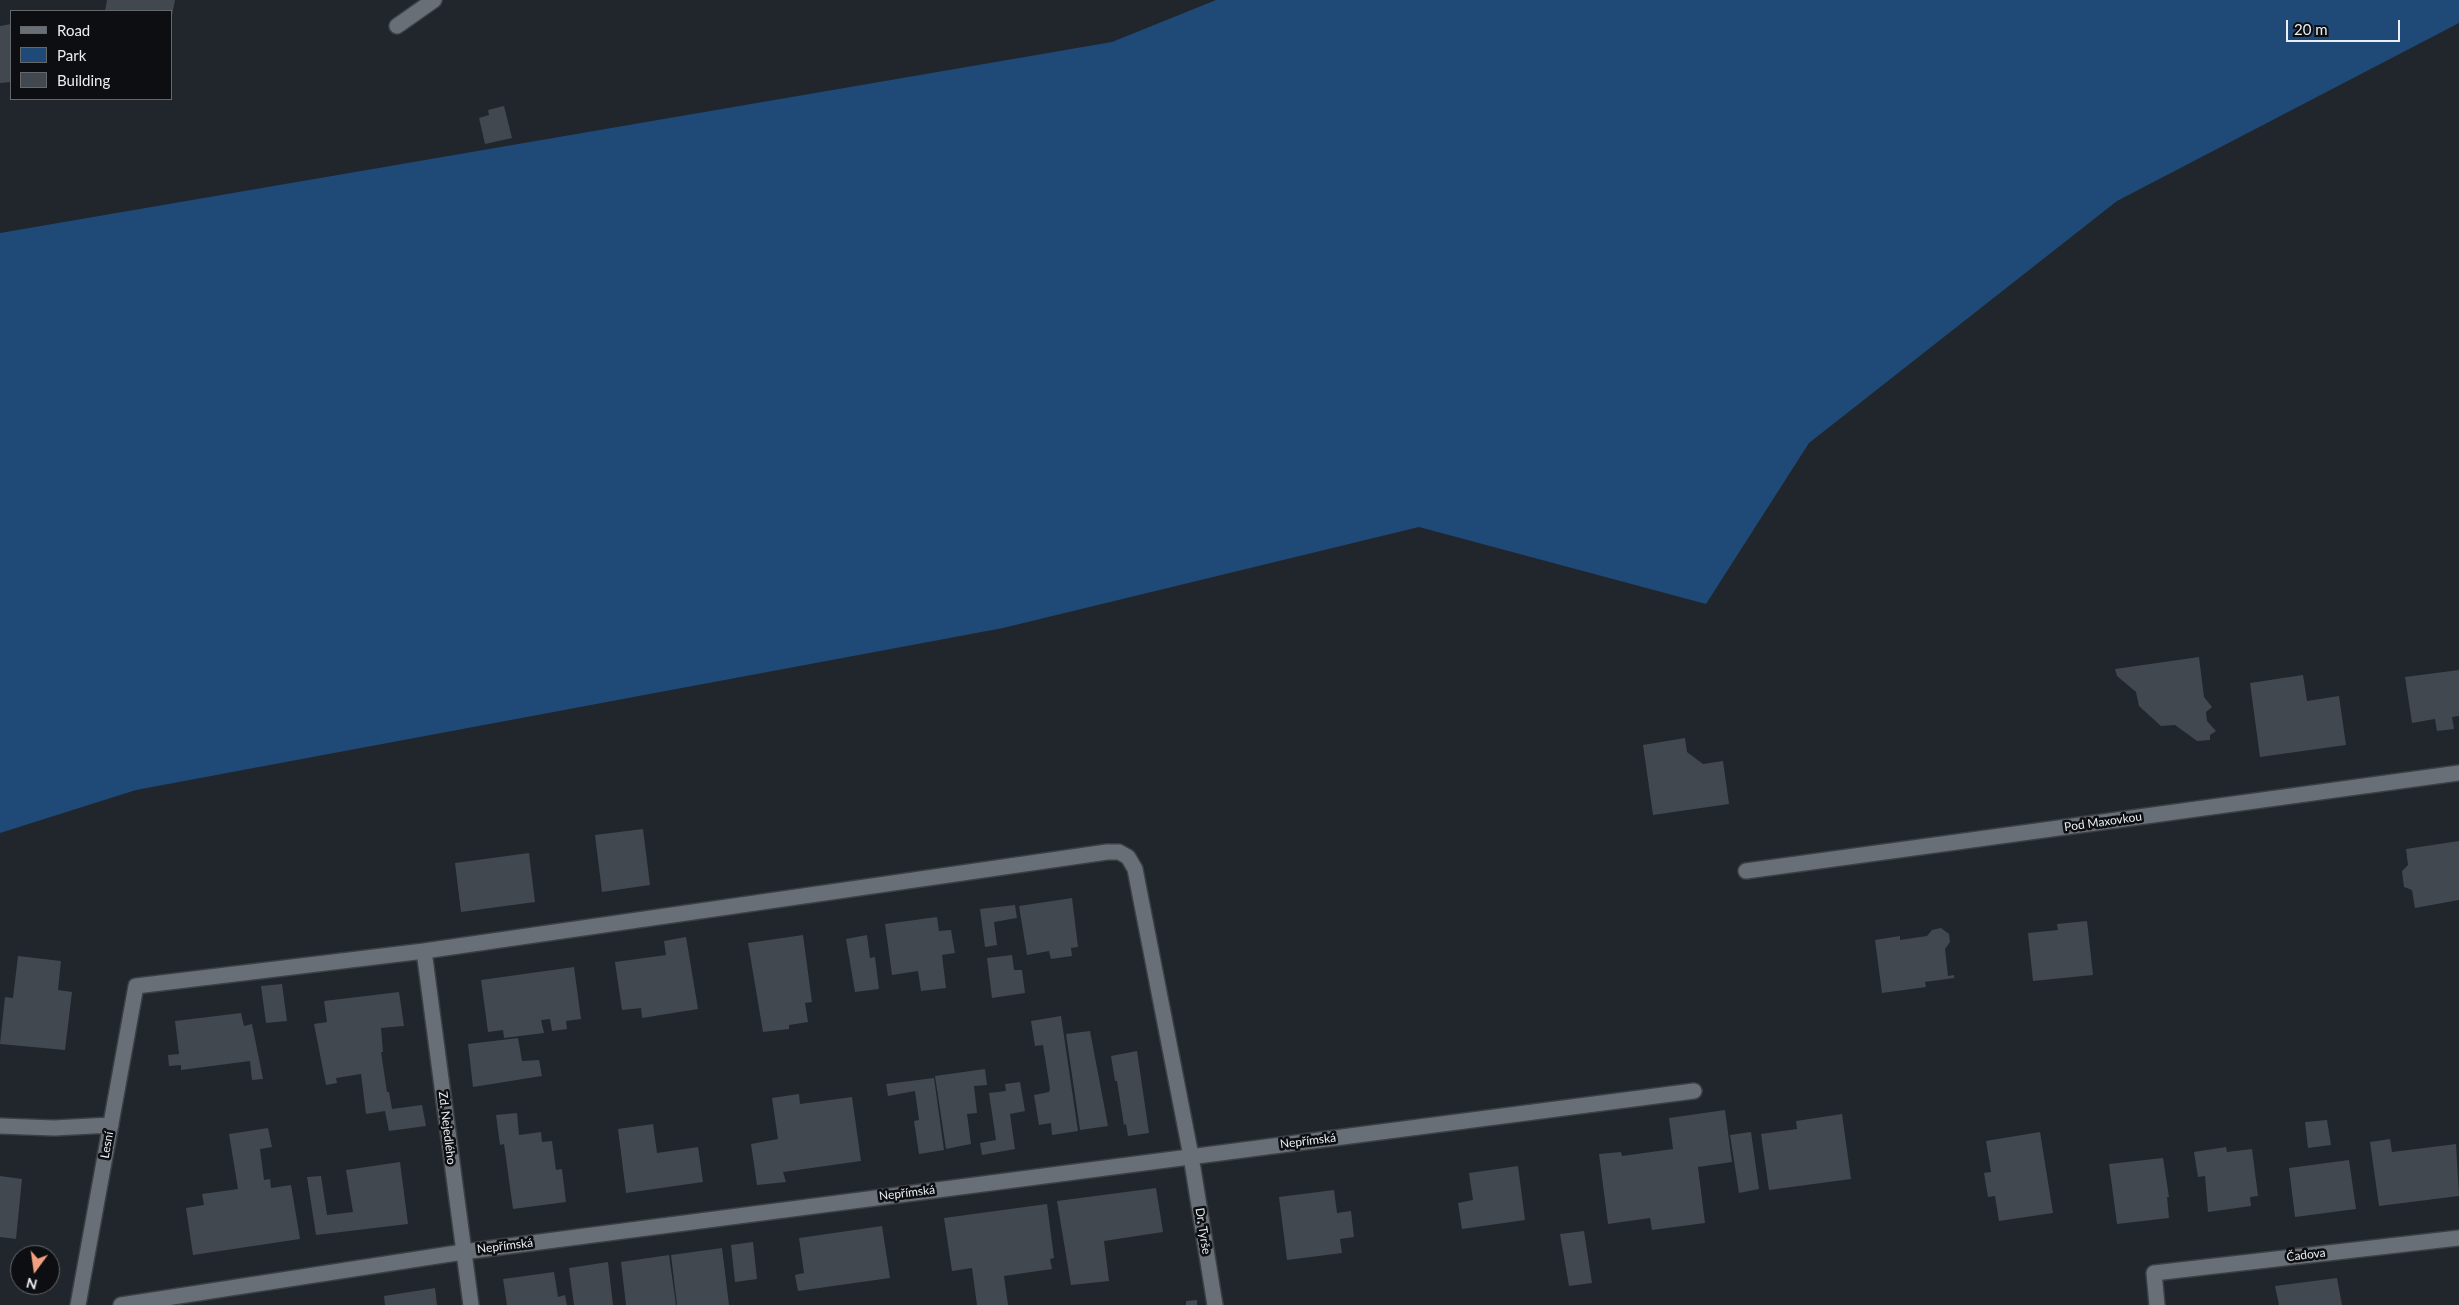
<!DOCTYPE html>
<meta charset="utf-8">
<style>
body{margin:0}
#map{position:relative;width:2459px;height:1305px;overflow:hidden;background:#20262c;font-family:Lato,sans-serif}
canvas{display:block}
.legend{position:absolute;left:10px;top:10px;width:162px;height:90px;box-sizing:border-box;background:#0c0e11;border:1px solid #65686b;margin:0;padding:6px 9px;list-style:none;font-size:15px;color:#eaeef2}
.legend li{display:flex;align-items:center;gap:10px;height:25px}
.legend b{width:25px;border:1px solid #65686b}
.north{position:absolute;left:10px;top:1245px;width:50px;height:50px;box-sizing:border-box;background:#0c0e11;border:1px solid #65686b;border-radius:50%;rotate:194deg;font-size:14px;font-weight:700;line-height:20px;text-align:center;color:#eaeef2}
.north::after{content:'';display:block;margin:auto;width:18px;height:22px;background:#f2a07f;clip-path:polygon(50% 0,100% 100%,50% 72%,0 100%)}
.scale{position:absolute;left:2286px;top:20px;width:114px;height:22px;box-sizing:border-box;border:2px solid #eaeef2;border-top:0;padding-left:6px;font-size:15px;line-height:18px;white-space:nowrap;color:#eaeef2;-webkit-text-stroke:4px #0c0e11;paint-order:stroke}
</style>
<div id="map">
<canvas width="2459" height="1305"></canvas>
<ul class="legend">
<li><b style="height:6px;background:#696f77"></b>Road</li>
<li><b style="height:14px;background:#1f4977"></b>Park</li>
<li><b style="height:14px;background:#42484f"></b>Building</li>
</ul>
<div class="north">N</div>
<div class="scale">20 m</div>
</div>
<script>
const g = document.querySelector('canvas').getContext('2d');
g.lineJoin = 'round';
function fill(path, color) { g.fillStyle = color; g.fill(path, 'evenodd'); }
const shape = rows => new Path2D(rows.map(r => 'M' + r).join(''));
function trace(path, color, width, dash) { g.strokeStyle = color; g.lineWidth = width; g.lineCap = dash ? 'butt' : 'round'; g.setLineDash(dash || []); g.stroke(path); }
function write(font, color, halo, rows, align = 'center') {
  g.font = font + ' Lato,sans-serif'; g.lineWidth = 5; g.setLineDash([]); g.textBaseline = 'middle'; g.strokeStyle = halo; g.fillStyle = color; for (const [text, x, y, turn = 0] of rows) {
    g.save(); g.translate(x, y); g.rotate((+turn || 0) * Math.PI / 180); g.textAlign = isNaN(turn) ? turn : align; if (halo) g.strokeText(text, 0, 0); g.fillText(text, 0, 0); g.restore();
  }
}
const green = shape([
 [1216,0,2459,0,2459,23,2117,201,1809,443,1706,604,1419,527,1003,628,136,790,0,833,0,233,1112,42]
]);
const building = shape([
 [107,0,175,0,172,15,171,11,105,11],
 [11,24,11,82,0,83,0,26],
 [504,106,512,138,485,144,479,118,489,115,488,110],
 [2199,657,2204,697,2212,707,2206,712,2207,721,2216,731,2210,735,2210,740,2197,741,2175,725,2161,726,2139,706,2136,692,2117,676,2115,669],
 [2459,670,2459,716,2452,717,2454,729,2437,731,2435,719,2412,723,2405,677],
 [2303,675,2307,701,2339,696,2346,745,2260,757,2250,683],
 [1685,738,1687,752,1703,764,1723,761,1729,804,1653,815,1643,745],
 [643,829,650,885,602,892,595,835],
 [2459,841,2459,900,2415,908,2412,890,2404,887,2402,871,2408,865,2406,849],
 [529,853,535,902,461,912,455,863],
 [1072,898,1078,947,1071,948,1072,956,1051,959,1049,951,1027,955,1019,906],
 [1015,905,1017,918,994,922,997,945,985,947,980,909],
 [937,917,939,931,951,930,955,953,942,955,946,988,921,991,918,971,892,975,885,924],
 [2087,921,2093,975,2033,981,2028,933,2058,930,2057,924],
 [1941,928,1949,934,1950,942,1945,949,1948,976,1954,975,1954,978,1925,982,1926,987,1882,993,1875,940,1900,936,1900,940,1927,936,1932,930],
 [803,935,812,1002,805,1003,808,1022,789,1025,789,1029,763,1032,748,943],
 [867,935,870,958,875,957,879,989,855,992,846,939],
 [686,937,698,1009,642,1018,641,1008,622,1010,615,962,666,955,664,941],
 [1012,955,1014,970,1022,970,1025,993,992,998,987,958],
 [18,956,61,961,58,990,72,992,65,1050,0,1044,5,997,13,998],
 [574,967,581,1019,566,1021,567,1029,552,1031,550,1019,541,1020,544,1033,504,1038,503,1030,488,1032,481,980],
 [282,984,287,1021,266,1023,261,986],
 [399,992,404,1026,381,1028,383,1052,381,1052,387,1092,389,1092,392,1109,422,1105,426,1126,389,1131,385,1111,366,1114,361,1074,336,1078,337,1083,326,1085,314,1024,327,1022,324,1001],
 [241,1013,244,1026,252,1024,263,1079,252,1080,250,1061,181,1070,181,1065,169,1066,168,1055,179,1054,175,1021],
 [1061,1016,1078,1131,1052,1135,1051,1123,1039,1125,1034,1095,1049,1092,1050,1089,1043,1045,1035,1046,1031,1021],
 [1090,1031,1108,1126,1080,1130,1066,1034],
 [518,1038,522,1061,539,1060,542,1076,473,1087,468,1044],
 [1137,1051,1149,1133,1128,1136,1126,1124,1124,1125,1117,1081,1115,1081,1111,1056],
 [985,1069,987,1085,974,1086,977,1113,967,1114,971,1144,946,1149,935,1076],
 [934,1078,944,1150,919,1154,914,1121,919,1120,915,1091,888,1096,886,1084],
 [1020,1082,1025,1111,1010,1114,1015,1149,982,1155,980,1143,996,1140,989,1093,1006,1091,1005,1084],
 [799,1094,800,1104,852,1097,861,1161,783,1172,786,1182,757,1185,751,1144,778,1139,772,1098],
 [1725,1110,1732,1162,1698,1167,1705,1223,1652,1230,1650,1218,1608,1224,1599,1154,1621,1152,1622,1156,1673,1149,1669,1118],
 [517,1113,519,1135,541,1132,542,1142,552,1141,556,1170,562,1169,566,1202,513,1209,504,1144,500,1145,496,1115],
 [1842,1114,1851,1179,1769,1190,1761,1134,1797,1129,1796,1121],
 [2327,1120,2331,1145,2308,1148,2305,1122],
 [653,1124,657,1153,698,1147,703,1182,626,1193,618,1129],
 [268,1128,272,1147,260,1149,264,1180,270,1179,271,1188,291,1185,300,1239,193,1255,186,1208,204,1205,202,1194,238,1189,229,1134],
 [1751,1132,1759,1189,1739,1193,1730,1135],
 [2040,1132,2053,1213,1999,1221,1995,1196,1988,1197,1984,1173,1991,1172,1986,1141],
 [2390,1139,2392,1152,2456,1144,2459,1196,2379,1206,2370,1142],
 [2226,1147,2227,1152,2252,1149,2258,1196,2250,1197,2251,1206,2208,1212,2205,1176,2198,1177,2194,1152],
 [2163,1158,2169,1197,2167,1197,2169,1218,2117,1224,2109,1164],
 [2349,1160,2356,1209,2295,1217,2289,1168],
 [400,1162,408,1224,316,1235,307,1177,321,1176,327,1215,353,1212,346,1170],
 [1518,1166,1525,1220,1462,1229,1458,1203,1473,1200,1469,1173],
 [0,1176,22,1179,16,1239,0,1237],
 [1156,1188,1163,1232,1104,1241,1109,1281,1071,1285,1057,1201],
 [1334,1190,1337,1213,1351,1211,1354,1237,1340,1239,1342,1253,1287,1260,1279,1197],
 [1047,1204,1054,1258,1050,1259,1052,1269,1004,1276,1008,1305,977,1305,972,1268,952,1271,944,1218],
 [882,1226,890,1278,798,1291,795,1275,804,1273,799,1238],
 [1584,1231,1592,1283,1569,1286,1560,1234],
 [753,1242,757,1279,735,1282,731,1245],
 [722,1248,729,1305,677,1305,671,1255],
 [669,1255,676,1305,626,1305,621,1262],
 [608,1262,613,1305,574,1305,569,1268],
 [554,1272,558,1297,565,1295,567,1305,507,1305,503,1279],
 [2337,1278,2342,1305,2279,1305,2275,1286],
 [435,1288,437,1305,385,1305,384,1296],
 [1197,1300,1197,1305,1186,1305,1186,1301]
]);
const minor = shape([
 [397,26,434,0],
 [1746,871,2459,773],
 [424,951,471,1305],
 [0,1126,54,1128,111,1125],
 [78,1305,136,986,424,951,1107,852,1119,852,1128,857,1135,869,1191,1156,1215,1305],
 [121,1305,463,1252,1694,1091],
 [2157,1305,2154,1273,2459,1238]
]);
const streetNames = [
 ["Pod Maxovkou",2103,822,-8],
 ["Zd. Nejedlého",447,1128,83],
 ["Nepřímská",1308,1141,-7],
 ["Lesní",107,1145,-80],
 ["Nepřímská",907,1193,-7],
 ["Dr. Tyrše",1203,1231,81],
 ["Nepřímská",505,1246,-7],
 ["Čadova",2306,1255,-7]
];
fill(green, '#1f4977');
fill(building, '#42484f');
trace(minor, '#3b4045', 18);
trace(minor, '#696f77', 15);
write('12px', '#eaeef2', '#0c0e11', streetNames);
</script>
